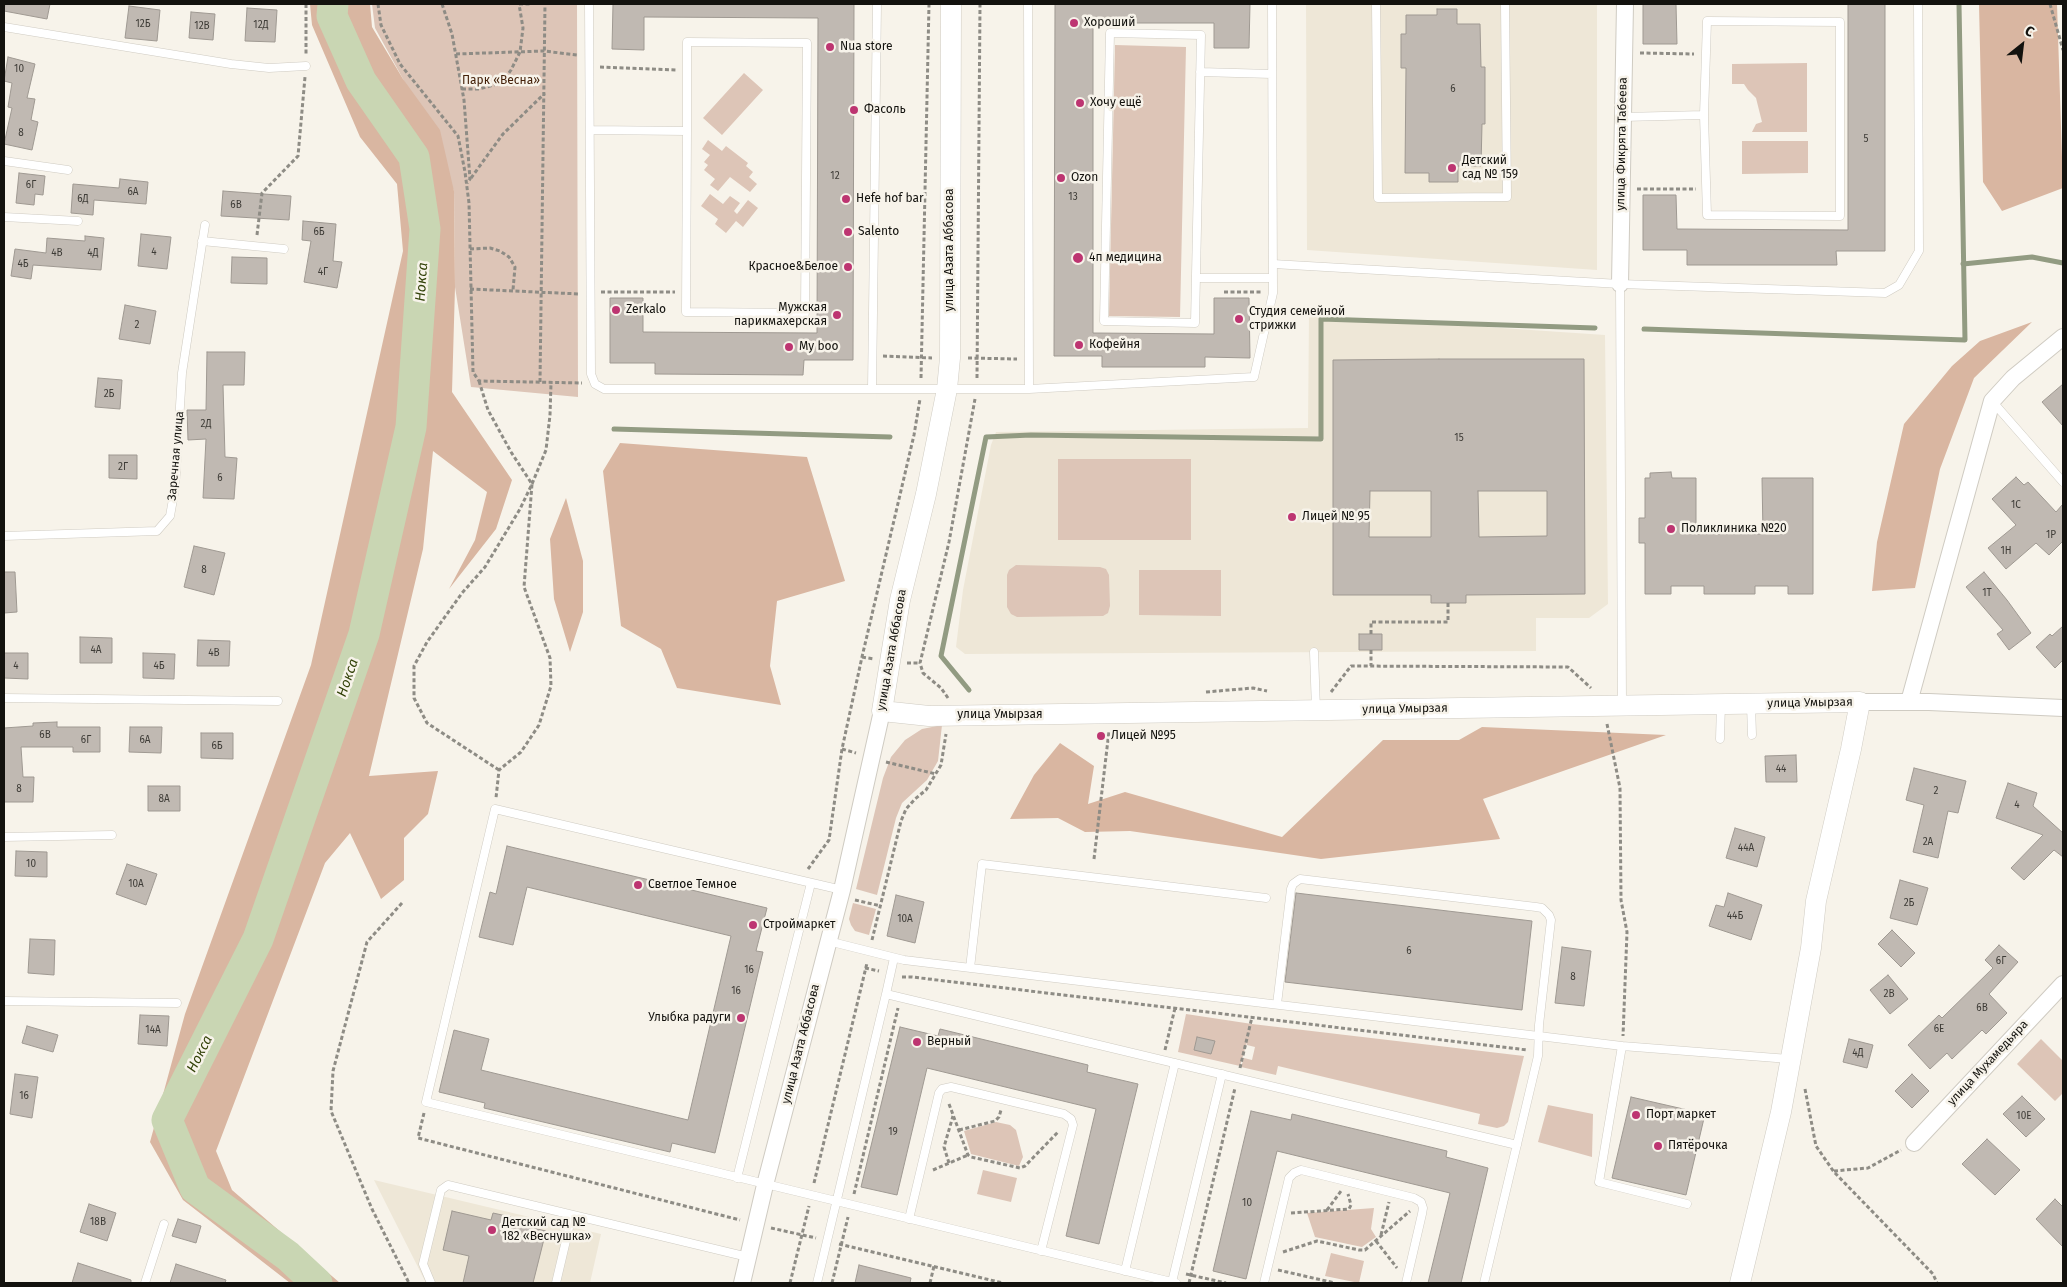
<!DOCTYPE html>
<meta charset="utf-8">
<style>
body{margin:0}
#map{position:relative;width:2067px;height:1287px;overflow:hidden;background:#f7f3ea;font-family:"Fira Sans",sans-serif}
canvas{display:block}
.frame{position:absolute;inset:0;border:5px solid #13120e;pointer-events:none}
.north{position:absolute;left:1997px;top:20px;width:50px;height:50px;-webkit-text-stroke:4px #f7f3ea;paint-order:stroke;rotate:29deg;font-size:14px;font-weight:700;line-height:20px;text-align:center;color:#13120e}
.north::after{content:'';display:block;margin:auto;width:18px;height:22px;background:#13120e;clip-path:polygon(50% 0,100% 100%,50% 72%,0 100%)}
</style>
<div id="map">
<canvas width="2067" height="1287"></canvas>
<div class="frame"></div>
<div class="north">С</div>
</div>
<script>
const g = document.querySelector('canvas').getContext('2d');
g.lineJoin = 'round';
function fill(path, color) { g.fillStyle = color; g.fill(path, 'evenodd'); }
const shape = rows => new Path2D(rows.map(r => 'M' + r).join(''));
function trace(path, color, width, dash) { g.strokeStyle = color; g.lineWidth = width; g.lineCap = dash ? 'butt' : 'round'; g.setLineDash(dash || []); g.stroke(path); }
function write(font, color, halo, rows, align = 'center') {
  g.font = font + ' "Fira Sans",sans-serif'; g.lineWidth = 5; g.setLineDash([]); g.textBaseline = 'middle'; g.strokeStyle = halo; g.fillStyle = color; for (const [text, x, y, turn = 0] of rows) {
    g.save(); g.translate(x, y); g.rotate((+turn || 0) * Math.PI / 180); g.textAlign = isNaN(turn) ? turn : align; if (halo) g.strokeText(text, 0, 0); g.fillText(text, 0, 0); g.restore();
  }
}
const built = shape([
 [1306,4,1597,4,1597,270,1307,250],
 [1309,315,1605,335,1608,604,1589,618,1536,618,1536,651,965,654,956,647,963,590,991,445,996,432,1308,428],
 [374,1180,601,1234,590,1283,426,1283]
]);
const green = shape([
 [372,4,577,4,578,397,471,387,455,287,454,191,403,79,375,28],
 [1115,45,1186,47,1180,317,1109,316],
 [1807,63,1807,132,1752,132,1756,124,1762,122,1756,98,1748,90,1744,84,1732,84,1732,64],
 [744,73,763,90,722,135,703,118],
 [708,140,722,151,726,146,748,163,746,166,753,172,749,177,757,184,750,192,730,177,718,191,710,185,715,179,704,170,708,165,704,162,710,155,702,149],
 [1742,141,1808,141,1808,173,1742,174],
 [710,194,723,204,730,196,740,203,734,211,737,214,748,200,758,208,743,227,736,221,726,233,715,224,718,219,701,206],
 [1058,459,1191,459,1191,540,1058,540],
 [1016,565,1100,567,1106,569,1109,575,1110,606,1108,613,1103,616,1017,617,1011,614,1007,607,1007,575,1009,570],
 [1139,570,1221,570,1221,616,1139,615],
 [942,725,938,761,927,780,902,803,896,818,877,895,856,889,883,778,891,757,905,740,922,729],
 [853,903,876,909,869,935,855,931,851,925,849,919],
 [1186,1014,1252,1024,1524,1056,1508,1122,1504,1126,1497,1128,1478,1124,1480,1114,1278,1066,1276,1075,1241,1067,1244,1058,1252,1060,1255,1047,1247,1045,1247,1042,1240,1066,1178,1052],
 [2041,1039,2063,1061,2063,1093,2055,1101,2017,1064],
 [1548,1105,1593,1114,1592,1157,1538,1142],
 [996,1122,1010,1125,1016,1130,1023,1157,1019,1166,971,1154,964,1131],
 [983,1170,1017,1178,1011,1202,977,1194],
 [1374,1208,1371,1229,1376,1237,1362,1247,1315,1237,1307,1213],
 [1331,1253,1364,1261,1359,1283,1325,1276]
]);
const forest = shape([
 [310,4,370,4,372,27,403,79,440,130,454,191,455,287,452,392,512,480,496,529,449,589,475,540,487,492,433,451,423,549,369,776,438,771,428,814,404,838,404,880,381,899,350,833,325,863,216,1151,232,1190,340,1283,290,1283,183,1200,150,1142,185,1014,311,665,403,251,397,184,360,137,312,25],
 [1979,4,2057,4,2063,188,2002,211,1983,182],
 [2032,322,1974,378,1940,469,1915,588,1872,591,1877,542,1904,424,1952,366,1980,341],
 [620,443,807,457,845,581,777,601,770,666,781,705,677,688,661,649,621,626,603,471],
 [566,498,583,561,583,612,570,652,554,599,550,539],
 [1482,727,1666,735,1483,799,1500,839,1321,859,1130,831,1085,832,1058,818,1010,819,1034,775,1060,743,1094,766,1088,804,1125,792,1282,837,1383,740,1459,740]
]);
const stream = shape([
 [1963,264,2032,257,2063,263],
 [1644,329,1965,340,1959,4],
 [614,429,890,437],
 [969,690,941,656,986,437,1031,435,1321,439,1321,319,1595,328]
]);
const river = shape([
 [317,1283,288,1256,195,1188,167,1120,258,939,364,634,411,427,425,229,414,157,361,81,332,16,333,4]
]);
const building = shape([
 [5,4,50,4,47,19,4,11,5,4],
 [613,4,854,4,853,360,804,360,803,375,655,374,655,363,610,363,610,298,643,298,643,332,817,333,818,18,644,17,644,50,612,49,613,4],
 [1055,4,1250,4,1249,48,1214,48,1214,23,1093,23,1093,333,1214,334,1214,298,1249,298,1250,358,1205,357,1205,367,1102,367,1102,356,1054,356,1055,4],
 [1643,4,1676,4,1677,44,1643,44,1643,4],
 [1848,4,1885,4,1885,251,1836,251,1837,265,1687,265,1687,250,1643,250,1643,195,1676,195,1677,229,1848,230,1848,4],
 [129,6,160,10,157,41,125,38,129,6],
 [247,8,277,10,275,42,245,41,247,8],
 [1437,9,1457,9,1457,24,1480,24,1481,67,1485,67,1485,124,1482,124,1481,166,1458,166,1458,182,1429,182,1429,173,1405,173,1406,68,1401,68,1401,34,1406,34,1406,15,1437,15,1437,9],
 [191,12,215,14,213,40,189,38,191,12],
 [8,57,35,64,27,98,35,99,31,120,38,122,32,150,4,144,12,108,8,107,12,83,4,81,8,57],
 [19,173,45,176,43,195,35,194,34,205,16,203,19,173],
 [120,179,148,182,146,204,94,200,93,215,71,213,73,184,119,188,120,179],
 [223,191,291,196,289,220,221,216,223,191],
 [303,221,336,224,333,261,342,262,337,288,304,282,311,241,302,240,303,221],
 [141,234,171,237,167,269,138,266,141,234],
 [85,236,104,238,101,270,33,265,31,279,11,276,15,249,46,253,47,238,85,241,85,236],
 [232,257,267,258,267,284,231,283,232,257],
 [125,305,156,311,150,344,119,339,125,305],
 [207,352,245,352,244,385,223,385,225,457,237,458,234,499,203,498,206,439,188,440,187,410,206,410,207,352],
 [1439,359,1584,359,1585,594,1466,595,1466,603,1431,603,1431,595,1333,595,1333,360,1439,359],
 [1370,491,1431,491,1431,537,1369,537,1370,491],
 [1478,491,1547,491,1547,536,1479,537,1478,491],
 [98,378,122,380,120,409,95,407,98,378],
 [2063,384,2063,426,2042,402,2063,384],
 [109,455,137,455,137,479,109,478,109,455],
 [1671,472,1672,478,1696,478,1696,534,1763,534,1762,478,1813,478,1813,594,1788,594,1788,586,1755,586,1755,594,1704,594,1704,586,1671,586,1671,594,1645,594,1645,543,1639,543,1639,518,1645,518,1645,478,1650,478,1650,473,1671,472],
 [2016,477,2024,485,2028,482,2056,512,2063,504,2063,541,2049,555,2036,543,2006,569,1988,548,2016,525,1992,499,2016,477],
 [194,546,225,553,214,595,184,587,194,546],
 [4,572,15,572,17,612,4,613,4,572],
 [1984,572,2007,600,2031,633,2009,650,1997,634,2003,630,1966,587,1984,572],
 [2063,626,2063,660,2055,668,2036,647,2050,634,2052,636,2063,626],
 [1359,634,1382,634,1382,650,1359,650,1359,634],
 [80,637,112,638,112,663,80,663,80,637],
 [198,640,230,641,229,666,197,666,198,640],
 [4,653,28,653,28,679,4,678,4,653],
 [143,653,175,654,174,679,143,678,143,653],
 [57,722,57,727,100,727,100,752,73,752,73,747,21,747,23,777,34,777,33,802,4,802,4,728,33,726,33,723,57,722],
 [130,727,162,727,161,753,129,752,130,727],
 [201,733,233,733,233,759,201,758,201,733],
 [1796,755,1797,782,1766,782,1765,756,1796,755],
 [1914,768,1966,781,1958,813,1948,811,1938,858,1913,852,1924,805,1906,800,1914,768],
 [2008,783,2037,793,2033,806,2063,833,2063,857,2054,850,2024,880,2011,868,2043,835,1996,818,2008,783],
 [148,786,180,786,180,811,148,811,148,786],
 [1735,828,1765,837,1757,867,1726,858,1735,828],
 [507,846,767,908,756,951,763,952,715,1153,672,1143,670,1152,484,1108,485,1103,439,1092,454,1030,489,1039,481,1070,688,1120,731,936,527,887,513,945,479,937,490,892,496,894,507,846],
 [16,851,47,852,47,877,15,876,16,851],
 [127,864,157,874,146,905,116,894,127,864],
 [1900,880,1928,888,1917,925,1890,918,1900,880],
 [1296,893,1532,921,1522,1010,1285,982,1296,893],
 [1728,893,1762,905,1751,940,1709,926,1716,905,1724,907,1728,893],
 [896,895,924,902,915,943,887,936,896,895],
 [1892,930,1915,953,1901,967,1878,944,1892,930],
 [30,939,55,940,54,975,28,973,30,939],
 [1999,945,2018,962,1989,994,2007,1013,1986,1034,1982,1030,1952,1059,1947,1053,1930,1069,1908,1045,1939,1015,1942,1018,1993,968,1985,960,1999,945],
 [1562,947,1591,951,1584,1006,1555,1003,1562,947],
 [1888,975,1908,999,1890,1014,1870,990,1888,975],
 [140,1015,169,1016,167,1046,138,1044,140,1015],
 [27,1026,58,1035,53,1052,22,1043,27,1026],
 [900,1027,938,1036,940,1029,1088,1065,1087,1072,1138,1084,1099,1244,1066,1236,1096,1109,927,1068,897,1195,861,1187,900,1027],
 [1197,1037,1215,1041,1211,1054,1194,1050,1197,1037],
 [1849,1039,1873,1045,1867,1068,1843,1062,1849,1039],
 [15,1074,38,1077,32,1118,10,1114,15,1074],
 [1912,1074,1929,1091,1912,1108,1895,1091,1912,1074],
 [2022,1096,2045,1119,2026,1137,2003,1114,2022,1096],
 [1631,1097,1705,1114,1686,1195,1612,1178,1631,1097],
 [1251,1111,1291,1120,1292,1114,1447,1151,1446,1157,1488,1168,1461,1283,1428,1283,1450,1193,1277,1151,1246,1279,1213,1271,1251,1111],
 [1987,1139,2020,1170,1995,1195,1962,1164,1987,1139],
 [2055,1199,2063,1207,2063,1247,2036,1219,2055,1199],
 [89,1204,116,1213,107,1241,80,1232,89,1204],
 [452,1211,491,1220,493,1213,511,1217,510,1223,546,1231,533,1283,463,1283,469,1256,443,1250,452,1211],
 [178,1219,201,1226,196,1243,172,1236,178,1219],
 [78,1263,131,1280,131,1283,72,1283,78,1263],
 [176,1264,226,1280,225,1283,170,1283,176,1264],
 [859,1265,911,1278,910,1283,855,1283,859,1265]
]);
const path = shape([
 [306,4,306,56],
 [378,4,381,25,400,64,458,136,465,172,469,203,473,372,479,381,582,383],
 [442,4,452,34,464,100,470,179,467,183],
 [519,4,531,4],
 [2050,4,2063,50],
 [1640,53,1694,54],
 [456,54,544,51,577,55],
 [600,67,676,70],
 [462,89,479,89,494,85,506,77,511,70,520,52,523,28,519,4],
 [471,178,503,134,545,93],
 [1637,189,1696,189],
 [257,235,262,193,298,156,305,77],
 [470,249,490,248,500,251,509,257,515,267,513,290],
 [470,289,580,294],
 [601,292,675,292],
 [1224,292,1262,292],
 [883,356,932,358],
 [968,358,1017,359],
 [921,378,929,4],
 [977,378,980,4],
 [479,381,488,410,511,452,532,484,524,587,550,658,551,686,539,725,521,752,499,770,496,798],
 [540,382,545,4],
 [1371,634,1371,622,1448,622,1448,603],
 [1371,650,1371,666],
 [862,657,874,659],
 [907,663,920,663],
 [1206,692,1253,688,1267,691],
 [1331,692,1351,666,1568,667,1591,688],
 [948,698,941,688,923,673,920,663,949,542,975,399],
 [1607,724,1620,788,1621,900,1627,932,1623,1036],
 [842,749,856,753],
 [886,762,936,774],
 [499,770,427,723,414,698,414,666,427,642,462,593,485,567,520,509,532,484,546,450,550,415,551,383],
 [1094,859,1109,731],
 [808,869,829,840,842,749,862,657,914,435,920,399],
 [855,900,881,906],
 [402,903,367,942,333,1071,331,1111,372,1209,409,1283],
 [872,940,901,821,906,809,915,799,926,790,941,765,946,734],
 [865,968,879,971],
 [902,977,912,977,1527,1050],
 [1165,1050,1175,1008],
 [1240,1068,1252,1017],
 [1805,1089,1816,1146,1834,1172,1933,1274,1937,1283],
 [949,1104,968,1155,971,1157,1020,1168,1025,1166,1058,1132],
 [424,1113,418,1138,740,1220],
 [959,1130,995,1121,999,1117,1001,1110],
 [949,1163,944,1147,953,1116],
 [933,1170,968,1155],
 [1834,1171,1868,1168,1901,1150],
 [814,1183,867,963],
 [854,1194,898,1008],
 [1327,1210,1341,1191],
 [1291,1213,1349,1209,1351,1205,1348,1194],
 [771,1228,816,1238],
 [1381,1235,1389,1202],
 [1376,1241,1397,1268],
 [839,1244,1003,1283],
 [1283,1252,1317,1241,1359,1250,1365,1250,1410,1211],
 [1278,1270,1335,1283],
 [1186,1274,1226,1283],
 [790,1283,809,1206],
 [832,1283,848,1217],
 [930,1283,934,1266],
 [1189,1283,1235,1088]
]);
const service = shape([
 [589,4,591,374,595,384,604,389,1029,389,1254,377,1273,293,1272,4],
 [1028,4,1029,389],
 [1376,4,1378,198,1507,197,1505,4],
 [4,27,231,64,269,68,306,66],
 [1110,33,1201,35,1195,323,1104,321,1110,33],
 [1200,72,1272,74],
 [1623,117,1704,115,1707,215,1840,216,1840,22,1707,21,1704,115],
 [590,130,687,131,687,42,807,43,805,313,686,312,687,131],
 [4,161,68,170],
 [4,217,78,221],
 [202,241,284,249],
 [1273,264,1620,284,1885,293,1899,285,1919,251,1918,4],
 [1196,278,1273,278],
 [1620,284,1622,705],
 [872,389,877,4],
 [1992,401,2063,482],
 [4,536,157,531,170,516,175,488,182,373,205,225],
 [1314,652,1316,710],
 [4,698,278,701],
 [1751,705,1752,735],
 [1720,739,1721,704],
 [4,837,112,835],
 [842,890,495,809,426,1102,1176,1283],
 [828,941,904,960,1622,1046,1789,1059],
 [894,958,886,994,1517,1145],
 [970,968,982,864,1266,898],
 [4,1001,177,1003],
 [1277,1004,1291,889,1293,884,1300,879,1536,907,1542,908,1549,915,1551,920,1539,1025,1538,1056,1484,1283],
 [1622,1046,1599,1182,1687,1204],
 [737,1178,811,883],
 [909,1219,939,1093,942,1089,951,1087,1064,1114,1071,1119,1073,1125,1041,1251],
 [1125,1271,1175,1063],
 [1172,1282,1222,1074],
 [145,1283,164,1224],
 [431,1283,423,1264,441,1190,448,1185,748,1257],
 [556,1283,572,1215],
 [817,1283,886,994],
 [1264,1283,1289,1178,1294,1173,1301,1170,1414,1198,1421,1202,1423,1208,1422,1214,1406,1283]
]);
const minor = shape([
 [1620,284,1625,4],
 [1860,702,1929,702,2063,708],
 [1909,702,1992,401,2013,378,2063,337],
 [1914,1143,2063,984],
 [742,1283,765,1185,842,890,882,711]
]);
const tertiary = shape([
 [951,4,950,358,947,389,926,494,900,600,882,711,929,716,1860,702,1851,749,1816,901,1811,948,1781,1112,1740,1283]
]);
const markers = [
 [1074,23,5,"#bd3571"],
 [830,47,5,"#bd3571"],
 [1080,103,5,"#bd3571"],
 [854,110,5,"#bd3571"],
 [1452,168,5,"#bd3571"],
 [1061,178,5,"#bd3571"],
 [846,199,5,"#bd3571"],
 [848,232,5,"#bd3571"],
 [1078,258,6,"#bd3571"],
 [848,267,5,"#bd3571"],
 [616,310,5,"#bd3571"],
 [837,315,5,"#bd3571"],
 [1239,319,5,"#bd3571"],
 [1079,345,5,"#bd3571"],
 [789,347,5,"#bd3571"],
 [1292,517,5,"#bd3571"],
 [1671,529,5,"#bd3571"],
 [1101,736,5,"#bd3571"],
 [638,885,5,"#bd3571"],
 [753,925,5,"#bd3571"],
 [741,1018,5,"#bd3571"],
 [917,1042,5,"#bd3571"],
 [1636,1115,5,"#bd3571"],
 [1658,1146,5,"#bd3571"],
 [492,1230,5,"#bd3571"]
];
const numberNames = [
 ["12Б",143,24],
 ["12Д",261,25],
 ["12В",202,26],
 ["10",19,69],
 ["6",1453,89],
 ["8",21,133],
 ["5",1866,139],
 ["12",835,176],
 ["6Г",31,185],
 ["6А",133,192],
 ["13",1073,197],
 ["6Д",83,199],
 ["6В",236,205],
 ["6Б",319,232],
 ["4",154,252],
 ["4В",57,253],
 ["4Д",93,253],
 ["4Б",23,264],
 ["4Г",323,272],
 ["2",137,325],
 ["2Б",109,394],
 ["2Д",206,424],
 ["15",1459,438],
 ["2Г",123,467],
 ["6",220,478],
 ["1С",2016,505],
 ["1Р",2051,535],
 ["1Н",2006,551],
 ["8",204,570],
 ["1Т",1987,593],
 ["4А",96,650],
 ["4В",214,653],
 ["4",16,666],
 ["4Б",159,666],
 ["6В",45,735],
 ["6Г",86,740],
 ["6А",145,740],
 ["6Б",217,746],
 ["44",1781,769],
 ["8",19,789],
 ["2",1936,791],
 ["8А",164,799],
 ["4",2017,805],
 ["2А",1928,842],
 ["44А",1746,848],
 ["10",31,864],
 ["10А",136,884],
 ["2Б",1909,903],
 ["44Б",1735,916],
 ["10А",905,919],
 ["6",1409,951],
 ["6Г",2001,961],
 ["16",749,970],
 ["8",1573,977],
 ["16",736,991],
 ["2В",1889,994],
 ["6В",1982,1008],
 ["6Е",1939,1029],
 ["14А",153,1030],
 ["4Д",1858,1053],
 ["16",24,1096],
 ["10Е",2024,1116],
 ["19",893,1132],
 ["10",1247,1203],
 ["18В",98,1222]
];
const poiNames = [
 ["Хороший",1084,23],
 ["Nua store",840,47],
 ["Хочу ещё",1090,103],
 ["Фасоль",864,110],
 ["Детский",1462,161],
 ["сад № 159",1462,175],
 ["Ozon",1071,178],
 ["Hefe hof bar",856,199],
 ["Salento",858,232],
 ["4п медицина",1089,258],
 ["Красное&Белое",838,267,"right"],
 ["Мужская",827,308,"right"],
 ["парикмахерская",827,322,"right"],
 ["Zerkalo",626,310],
 ["Студия семейной",1249,312],
 ["стрижки",1249,326],
 ["Кофейня",1089,345],
 ["My boo",799,347],
 ["Лицей № 95",1302,517],
 ["Поликлиника №20",1681,529],
 ["Лицей №95",1111,736],
 ["Светлое Темное",648,885],
 ["Строймаркет",763,925],
 ["Улыбка радуги",731,1018,"right"],
 ["Верный",927,1042],
 ["Порт маркет",1646,1115],
 ["Пятёрочка",1668,1146],
 ["Детский сад №",502,1223],
 ["182 «Веснушка»",502,1237]
];
const parkNames = [
 ["Парк «Весна»",501,81]
];
const streetNames = [
 ["улица Фикрята Табеева",1622,144,-89],
 ["улица Азата Аббасова",950,250,-90],
 ["Заречная улица",176,456,-85],
 ["улица Азата Аббасова",892,650,-80],
 ["улица Умырзая",1810,703,-1],
 ["улица Умырзая",1405,709,-1],
 ["улица Умырзая",1000,715],
 ["улица Азата Аббасова",801,1044,-76],
 ["улица Мухамедьяра",1988,1063,-47]
];
const waterNames = [
 ["Нокса",422,282,-86],
 ["Нокса",348,678,-71],
 ["Нокса",200,1054,-63]
];
fill(built, '#eee7d7');
fill(green, '#ddc5b7');
fill(forest, '#d9b6a1');
trace(stream, '#929b82', 5);
trace(river, '#c9d6b3', 31);
fill(building, '#c0b9b2');
trace(building, '#9f9992', 1);
trace(service, '#cfcbc2', 9);
trace(minor, '#cfcbc2', 18);
trace(tertiary, '#cfcbc2', 21);
trace(path, '#8e8c85', 3, [4, 2.5]);
trace(service, '#fff', 8);
trace(minor, '#fff', 16);
trace(tertiary, '#fff', 20);
for (const [x, y, r, color] of markers) { const dot = new Path2D(); dot.arc(x, y, r, 0, 2 * Math.PI); g.fillStyle = color; g.fill(dot); trace(dot, '#f7f3ea', 2); }
write('10px', '#3e3c37', null, numberNames);
write('12px', '#13120e', '#f7f3ea', poiNames, 'left');
write('12px', '#442109', '#f7f3ea', parkNames);
write('12px', '#13120e', '#f7f3ea', streetNames);
write('italic 14px', '#334209', '#f7f3ea', waterNames);
</script>
